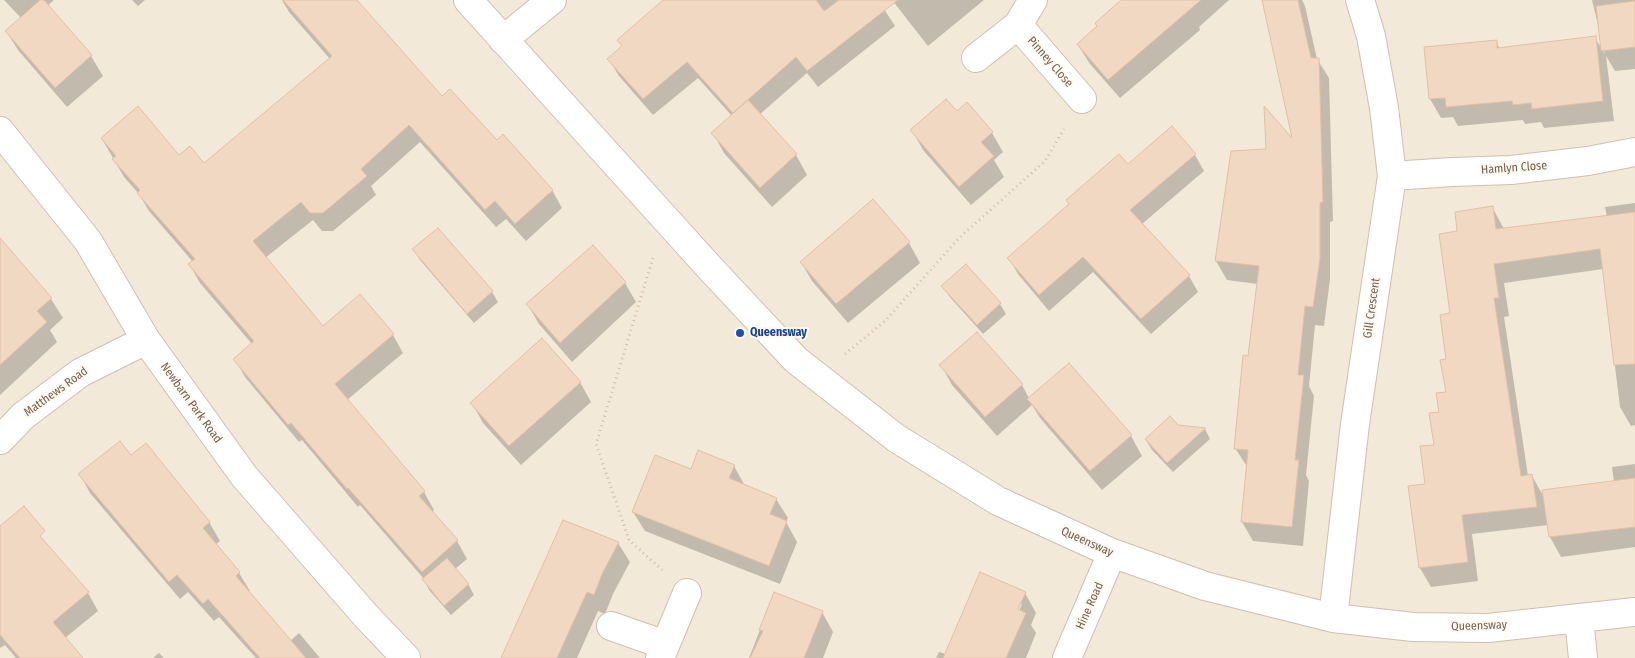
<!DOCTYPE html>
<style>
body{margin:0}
canvas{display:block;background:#fcf6ea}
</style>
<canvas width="1635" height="658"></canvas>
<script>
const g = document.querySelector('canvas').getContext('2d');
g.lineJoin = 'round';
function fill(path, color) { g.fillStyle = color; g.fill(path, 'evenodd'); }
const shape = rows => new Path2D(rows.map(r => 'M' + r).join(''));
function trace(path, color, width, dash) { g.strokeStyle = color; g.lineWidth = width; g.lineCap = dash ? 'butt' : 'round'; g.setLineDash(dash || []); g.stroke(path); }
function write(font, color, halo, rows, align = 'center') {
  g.font = font + ' "Fira Sans Condensed",sans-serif'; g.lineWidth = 4; g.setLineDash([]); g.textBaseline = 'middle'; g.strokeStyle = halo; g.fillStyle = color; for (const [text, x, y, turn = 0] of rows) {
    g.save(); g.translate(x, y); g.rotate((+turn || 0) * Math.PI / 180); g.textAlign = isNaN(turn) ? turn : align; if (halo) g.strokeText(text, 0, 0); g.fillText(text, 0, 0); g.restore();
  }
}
const residential = shape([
 [0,0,1635,0,1635,658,0,658]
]);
const shadow = shape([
 [4,0,54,0,47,6,91,56,103,76,67,107,18,50,6,31,21,18],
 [132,0,145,0,138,6],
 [282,0,355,0,442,97,496,141,552,190,562,208,526,241,506,219,496,227,420,142,371,186,376,195,333,231,322,231,313,220,265,258,323,327,393,335,403,353,347,400,424,492,434,510,432,512,457,541,467,559,455,569,468,584,474,595,451,615,429,590,424,579,360,505,358,507,302,440,299,442,245,377,235,359,252,344,200,283,190,265,193,262,149,211,139,194,124,177,102,139,179,157,204,165,330,59,289,12],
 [665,0,878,0,895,26,818,87,807,73,759,115,796,155,807,175,772,207,724,153,713,133,732,116,698,78,653,115,619,76,609,59,623,47],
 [892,0,984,0,928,46],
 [1123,0,1229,0,1199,27,1200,30,1120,98,1090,64,1078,45],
 [1263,0,1302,0,1305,6,1317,59,1329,78,1333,221,1330,222,1330,279,1324,326,1315,325,1309,386,1314,396,1306,475,1309,481,1303,546,1253,541,1242,522,1248,468,1235,448,1258,284,1227,280,1216,261,1267,150,1295,143],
 [1592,0,1635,0,1635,69,1615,71,1606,56,1614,121,1544,128,1541,122,1525,124,1523,120,1458,126,1453,117,1441,118,1430,99,1496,41,1500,49,1595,38,1605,54],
 [957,113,992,133,1003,152,994,160,1004,177,971,205,923,150,912,130],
 [1195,155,1204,171,1142,224,1189,276,1198,292,1151,334,1093,272,1049,311,1018,274,1009,258,1128,166],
 [1635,203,1635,425,1631,426,1620,407,1603,269,1504,283,1509,316,1504,317,1528,476,1532,476,1545,499,1614,482,1612,467,1635,464,1635,547,1561,557,1550,537,1548,525,1472,534,1478,581,1431,587,1420,568,1410,487,1427,485,1441,413,1447,393,1447,360,1458,232,1492,207,1504,229,1607,217,1605,207],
 [438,229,492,292,498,302,474,323,420,260,414,250],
 [909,243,920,263,848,323,812,281,801,262],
 [16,258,51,299,63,318,50,330,57,342,0,395,0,272],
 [966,266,1000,304,1006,314,983,334,949,296,943,286],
 [625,283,636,302,572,362,539,324,528,305],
 [1069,364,1131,436,1142,456,1102,490,1040,418,1032,405,997,436,952,385,941,365,1022,385,1029,398],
 [580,382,591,402,521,465,483,423,472,403],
 [1177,426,1205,429,1210,439,1173,472,1152,450,1146,440],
 [131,457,209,522,220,541,215,545,239,573,250,591,248,592,290,641,299,633,320,658,256,658,219,617,214,621,188,592,180,599,90,493,80,474],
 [734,466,745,486,776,499,788,518,786,522,797,542,780,584,645,531,633,512,691,471],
 [0,537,88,593,98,611,65,638,82,658,16,658,5,645,0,648],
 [618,543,630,562,613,594,605,614,598,611,577,658,503,658],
 [1025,593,1036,613,1031,625,1036,633,1026,658,936,658,939,652,946,654],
 [1019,604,1022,604,1017,616,1015,615],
 [774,594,822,612,833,632,823,658,749,658],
 [159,653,164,658,153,658]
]);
const building = shape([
 [40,0,44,0,92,55,55,88,5,31,40,0],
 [283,0,357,0,442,96,450,89,497,140,503,134,553,190,515,224,495,201,485,210,409,125,361,169,367,176,323,213,310,213,301,202,253,241,323,326,360,294,394,334,335,384,425,491,419,496,458,540,422,572,348,488,347,489,291,423,288,425,233,359,254,341,188,264,195,259,137,193,140,190,112,159,116,156,101,138,138,106,179,155,190,146,204,163,332,56,283,0],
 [663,0,816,0,824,11,839,0,898,0,807,71,796,57,733,113,687,62,643,99,607,59,622,46,617,40,663,0],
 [1121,0,1201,0,1108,80,1077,44,1097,26,1095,23,1121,0],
 [1262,0,1298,0,1311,58,1319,58,1323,202,1320,203,1320,259,1313,307,1305,306,1298,375,1304,375,1295,460,1299,460,1292,527,1241,522,1248,450,1234,449,1243,355,1248,356,1259,266,1215,261,1231,151,1266,149,1264,106,1292,138,1262,0],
 [1635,1,1635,47,1601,51,1596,6,1635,1],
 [1596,36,1603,101,1532,109,1531,103,1513,105,1512,101,1446,107,1445,98,1429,99,1424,47,1497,40,1497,48,1596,36],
 [946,99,957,111,967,102,993,132,981,142,994,156,959,187,910,130,946,99],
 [748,100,797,154,760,188,711,133,748,100],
 [1172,126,1196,154,1130,210,1190,275,1141,319,1083,257,1039,295,1007,258,1069,204,1066,200,1119,154,1128,164,1172,126],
 [873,199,910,242,836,304,800,262,873,199],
 [1493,206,1496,229,1635,212,1635,364,1614,365,1600,249,1494,264,1499,298,1494,298,1521,476,1532,474,1537,507,1462,515,1468,562,1419,568,1408,486,1425,484,1420,446,1434,445,1429,413,1439,412,1436,393,1446,392,1440,360,1446,359,1440,315,1450,313,1439,234,1457,231,1455,212,1493,206],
 [438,228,493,291,467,314,412,249,438,228],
 [0,238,52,298,37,311,47,322,0,365,0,238],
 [593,245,626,282,560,343,526,304,593,245],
 [966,264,1001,303,977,325,941,286,966,264],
 [977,332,1023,384,985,417,939,365,977,332],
 [542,338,581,382,509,446,470,403,542,338],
 [1069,363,1132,435,1090,471,1027,399,1069,363],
 [1170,416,1178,425,1206,428,1167,463,1145,439,1170,416],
 [120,441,131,455,146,443,210,522,203,528,240,572,236,576,306,658,260,658,208,599,203,604,177,575,169,582,78,474,120,441],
 [698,450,735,465,729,478,777,498,770,514,787,521,769,566,632,512,655,455,691,469,698,450],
 [1635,478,1635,527,1549,537,1542,490,1635,478],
 [24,506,45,531,40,536,89,592,53,622,83,658,20,658,0,635,0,526,24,506],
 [563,520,619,542,602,574,594,595,587,592,557,658,501,658,563,520],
 [447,558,469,584,444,606,422,579,447,558],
 [980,572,1026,592,1018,609,1026,613,1006,658,943,658,980,572],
 [774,592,823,611,804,658,750,658,763,631,759,630,774,592]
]);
const path = shape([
 [653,258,596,444,629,540,662,570],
 [845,354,885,321,959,238,1045,161,1064,129]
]);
const minor = shape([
 [468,0,709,267,796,360,896,438,998,501,1112,553,1205,586,1333,618,1413,627,1488,628,1635,612],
 [1018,25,1082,99],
 [503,40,552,0],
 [976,58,1018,25,1033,0],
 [0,131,88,241,146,340,244,476,366,616,406,658],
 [1392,176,1452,172,1511,170,1588,161,1635,152],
 [0,440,23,416,80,373,146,340],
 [1333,618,1355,424,1392,176,1384,108,1371,36,1360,0],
 [1579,618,1583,658],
 [611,626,665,645],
 [660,658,687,593],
 [1067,658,1112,553]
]);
const markers = [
 [740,333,5,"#1a4fb4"]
];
const streetNames = [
 ["Pinney Close",1050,62,49],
 ["Hamlyn Close",1514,168,-4],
 ["Gill Crescent",1372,308,-82],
 ["Matthews Road",56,392,-36],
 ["Newbarn Park Road",191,403,54],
 ["Queensway",1087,542,24],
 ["Hine Road",1090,606,-66],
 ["Queensway",1479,626,-2]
];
const transitNames = [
 ["Queensway",750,333]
];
fill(residential, '#f3e9d9');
fill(shadow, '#0003');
fill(building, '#f0d8c3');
trace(building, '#e2c0a4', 1);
trace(minor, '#cebfb0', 30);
trace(path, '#d5bca6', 3, [1, 4]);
trace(minor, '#fff', 28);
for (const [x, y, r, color] of markers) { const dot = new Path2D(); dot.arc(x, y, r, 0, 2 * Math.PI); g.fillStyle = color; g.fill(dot); trace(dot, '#fefaf1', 2); }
write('12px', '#765f4e', '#fefaf1', streetNames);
write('bold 12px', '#164399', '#fefaf1', transitNames, 'left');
</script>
